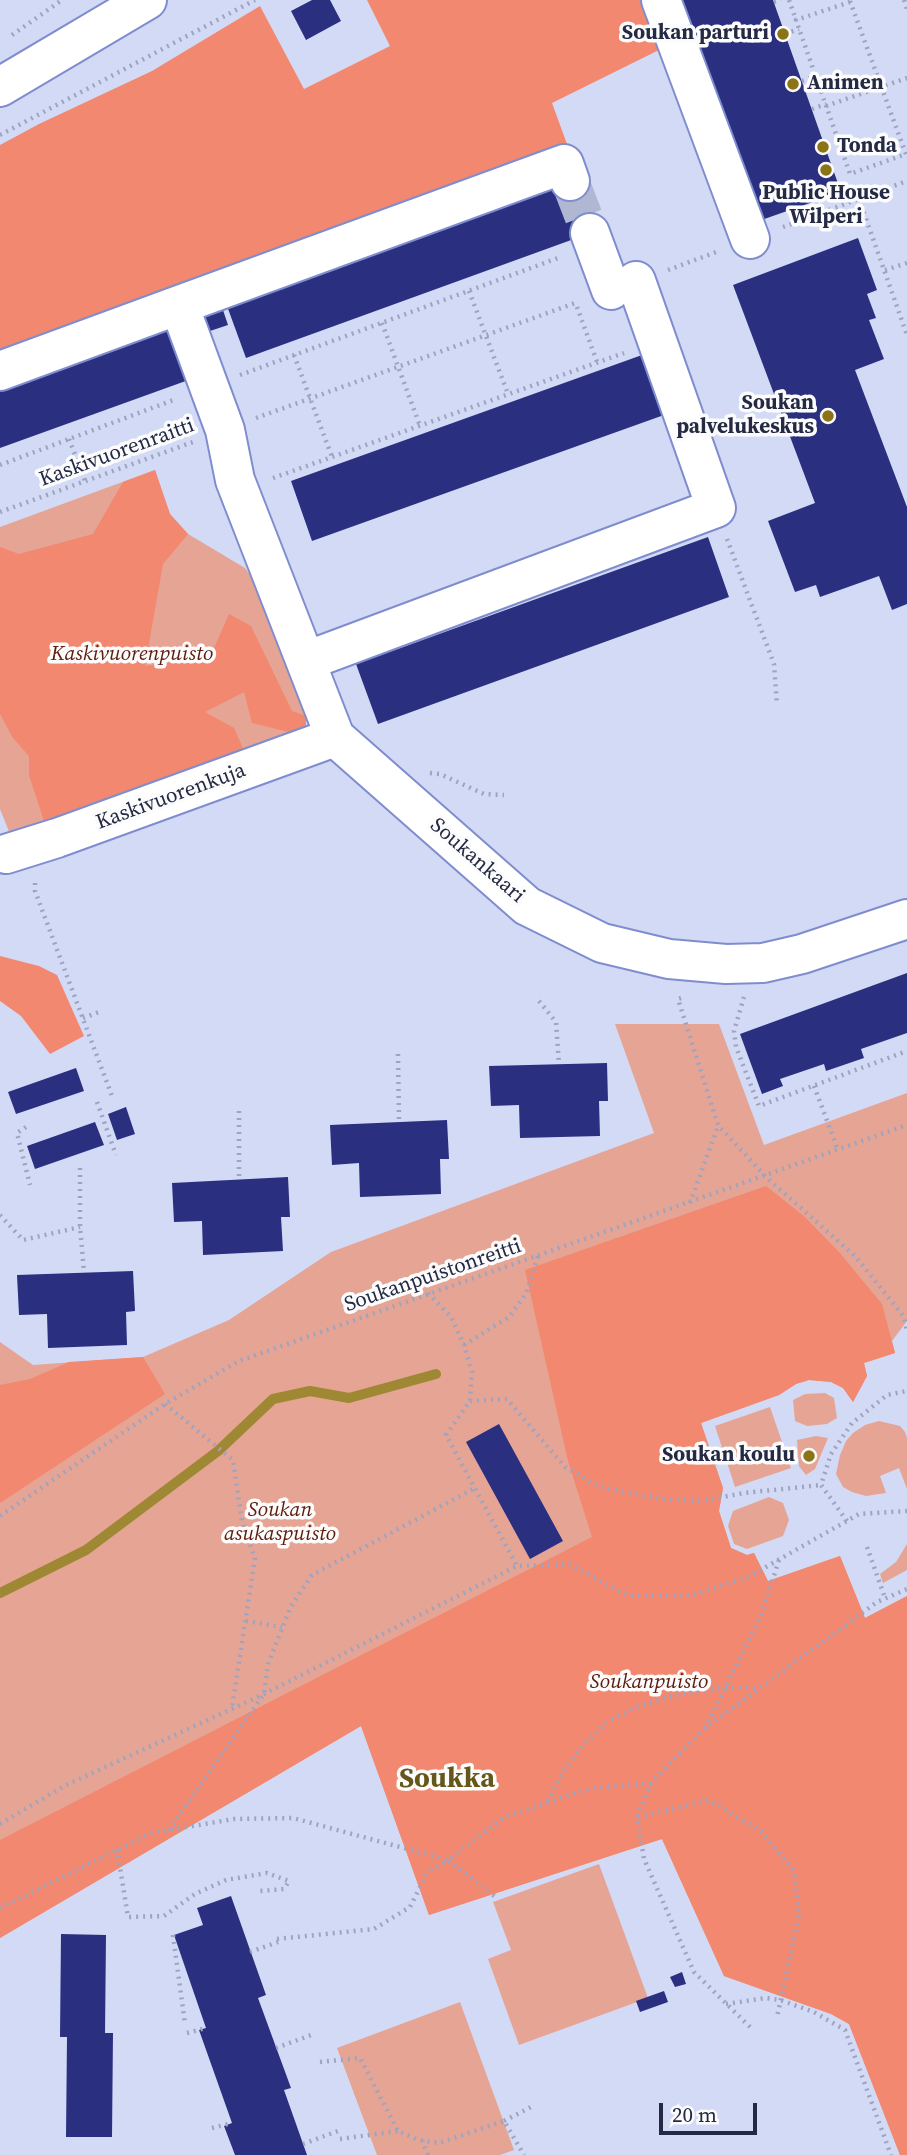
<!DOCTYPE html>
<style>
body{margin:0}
#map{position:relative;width:907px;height:2155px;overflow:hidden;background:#d3daf6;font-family:"Source Serif 4",serif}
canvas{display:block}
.scale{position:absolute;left:659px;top:2103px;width:98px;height:32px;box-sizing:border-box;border:4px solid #242944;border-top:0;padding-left:9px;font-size:21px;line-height:24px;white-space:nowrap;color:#242944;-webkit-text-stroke:5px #fcfcfc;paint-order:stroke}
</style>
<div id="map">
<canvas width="907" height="2155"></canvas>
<div class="scale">20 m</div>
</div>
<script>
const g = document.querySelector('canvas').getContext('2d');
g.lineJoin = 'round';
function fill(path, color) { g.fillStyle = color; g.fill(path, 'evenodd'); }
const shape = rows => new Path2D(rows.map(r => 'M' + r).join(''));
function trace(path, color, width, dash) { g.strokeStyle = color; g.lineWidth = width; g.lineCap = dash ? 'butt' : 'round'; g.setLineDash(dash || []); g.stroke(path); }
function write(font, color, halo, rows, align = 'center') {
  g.font = font + ' "Source Serif 4",serif'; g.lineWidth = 7; g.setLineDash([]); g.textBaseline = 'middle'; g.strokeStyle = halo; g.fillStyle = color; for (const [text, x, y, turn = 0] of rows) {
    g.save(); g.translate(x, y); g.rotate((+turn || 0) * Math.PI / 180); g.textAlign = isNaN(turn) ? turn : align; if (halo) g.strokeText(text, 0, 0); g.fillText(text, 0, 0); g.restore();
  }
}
const green = shape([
 [155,470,170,514,188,534,245,568,261,589,306,716,306,728,12,839,0,809,0,527],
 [615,1024,719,1024,764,1145,907,1093,907,1321,892,1341,895,1353,864,1363,867,1376,853,1402,843,1388,831,1382,809,1380,796,1384,779,1395,701,1423,723,1488,719,1511,731,1548,747,1555,754,1553,768,1581,840,1556,865,1618,907,1596,907,2155,900,2155,849,2024,831,2014,724,1976,662,1839,429,1915,361,1726,0,1938,0,1342,33,1365,143,1357,229,1320,331,1252,654,1133],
 [825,1393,834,1398,837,1418,827,1424,807,1426,795,1421,793,1400,805,1394],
 [770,1407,791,1468,735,1487,715,1426],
 [879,1421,900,1426,905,1432,907,1438,907,1489,899,1468,880,1476,886,1493,866,1496,852,1492,843,1487,836,1474,840,1455,846,1441,853,1433,865,1425],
 [816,1436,828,1438,815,1469,806,1475,799,1466,797,1440],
 [769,1497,783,1503,789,1520,783,1536,747,1549,734,1544,728,1526,733,1511],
 [907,1544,907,1570,883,1583,880,1574,896,1562],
 [599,1864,648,1998,519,2045,488,1959,511,1950,493,1902],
 [460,2002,514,2150,500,2155,377,2155,337,2048]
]);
const forest = shape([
 [367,0,642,0,659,50,552,103,567,144,0,356,0,145,39,124,152,71,260,6,304,89,390,46],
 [155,470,170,514,188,534,163,564,145,666,210,657,229,614,251,626,292,711,306,716,306,728,301,735,252,723,244,692,205,712,234,728,246,755,46,827,29,775,29,756,13,738,0,714,0,547,19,554,93,534,123,482],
 [0,956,39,966,57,975,84,1036,50,1054,21,1016,0,1001],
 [766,1186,805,1217,839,1252,882,1304,895,1353,864,1363,867,1376,853,1402,843,1388,831,1382,809,1380,796,1384,779,1395,701,1423,723,1488,719,1511,731,1548,747,1555,754,1553,768,1581,840,1556,865,1618,907,1596,907,2155,900,2155,849,2024,831,2014,724,1976,662,1839,429,1915,361,1726,0,1938,0,1840,592,1537,568,1461,525,1270],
 [143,1357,165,1394,0,1503,0,1385,30,1379,69,1362]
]);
const stream = shape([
 [0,1593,86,1550,218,1451,273,1399,310,1391,349,1398,436,1374]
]);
const building = shape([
 [312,0,330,0,341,21,306,40,291,11],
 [675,0,773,0,841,192,753,223],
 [576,178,596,231,246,358,227,306],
 [858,238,877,290,867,294,876,318,869,320,884,359,855,370,907,507,907,604,892,610,879,576,820,597,816,585,795,592,768,521,815,503,733,285],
 [222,307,228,325,204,333,197,316],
 [175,326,194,378,0,448,0,389],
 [642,355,664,415,312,541,291,481],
 [708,537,729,597,378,724,356,664],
 [907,973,907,1033,861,1049,864,1058,826,1071,824,1064,780,1079,783,1086,762,1094,740,1034],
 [607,1063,608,1101,599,1101,600,1136,520,1138,519,1105,491,1106,489,1066],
 [76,1068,84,1091,16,1114,8,1092],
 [126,1107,135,1134,117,1140,108,1114],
 [447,1120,449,1159,440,1159,441,1194,360,1197,359,1163,332,1165,330,1125],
 [95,1122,104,1145,35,1169,27,1146],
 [288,1177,290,1217,281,1217,283,1251,203,1255,202,1221,174,1222,172,1183],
 [133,1271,135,1311,126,1312,127,1345,48,1348,47,1314,19,1315,17,1275],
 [499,1424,563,1541,530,1559,466,1442],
 [231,1896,266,1995,258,1998,291,2088,284,2090,307,2155,235,2155,224,2126,232,2123,199,2030,206,2028,174,1935,203,1925,197,1908],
 [61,1934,106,1935,105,2033,113,2033,112,2137,66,2137,67,2037,60,2037],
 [682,1972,686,1984,675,1987,670,1977],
 [664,1991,668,2002,640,2012,636,2001]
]);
const minorTunnel = shape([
 [570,181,590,233]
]);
const path = shape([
 [789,0,796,20],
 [904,0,907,9],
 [850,1,907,157],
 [774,2,781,0],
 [850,2,796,20,850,174,906,154],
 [785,34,799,29],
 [12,35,62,0],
 [802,81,816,76],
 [826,106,907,78],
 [812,109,826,104],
 [0,135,255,0],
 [859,199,907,335],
 [783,227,907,181],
 [668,270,719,251],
 [885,270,907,263],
 [469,291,508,394],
 [577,307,597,362],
 [382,323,420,426],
 [294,355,332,457],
 [240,375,558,258,559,260],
 [256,418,578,302],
 [69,439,85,481],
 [0,465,176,399],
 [273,478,624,353],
 [0,512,193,442],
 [727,539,774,664,777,705],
 [430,773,440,774,484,794,504,795],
 [35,883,35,891,112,1096],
 [744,997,734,1031,736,1047,759,1106,907,1051],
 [681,998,678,999,718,1125,766,1177,856,1257,904,1317,907,1332],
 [539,1001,556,1022,559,1064],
 [83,1018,99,1012],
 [398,1054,399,1122],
 [814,1086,838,1150],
 [97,1102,116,1155],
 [239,1111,239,1180],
 [26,1127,17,1133,30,1185],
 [80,1168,80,1227,84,1272],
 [690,1203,718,1126],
 [0,1215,23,1240,80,1227],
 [428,1293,451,1317,464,1345,472,1372,470,1401,446,1435,517,1566],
 [464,1345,509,1317,526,1294,538,1256],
 [470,1401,507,1399,565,1467,600,1487,663,1499,701,1501,744,1493,821,1485],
 [165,1404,233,1460,242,1522,255,1558,232,1708],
 [0,1516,165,1404,239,1361,907,1125],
 [847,1521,821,1485,831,1454,852,1423,887,1395,907,1391],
 [867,1547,885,1598],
 [246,1621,282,1627],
 [705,1728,761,1616,779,1560],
 [547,1801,564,1770,583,1745,608,1721,639,1706,676,1695,726,1687,758,1688],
 [638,1817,709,1800,761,1831,794,1871,799,1915,777,2017],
 [0,1824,64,1786,264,1694,517,1566,569,1564,629,1596,693,1595,750,1576,859,1514,907,1511],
 [169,1830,264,1694,268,1664,291,1606,312,1575,475,1488],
 [117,1849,128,1917,164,1916,195,1894,226,1880,267,1873,289,1881,284,1889,260,1891],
 [0,1908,151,1833,234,1819,293,1818,448,1860,504,1817,591,1788,651,1783],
 [173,1935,185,2024],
 [277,1939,374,1929,410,1907,427,1873,448,1860,497,1898],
 [250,1952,278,1942],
 [726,2004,766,1998,780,2000,814,2012,845,2030,891,2155],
 [750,2027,694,1972,644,1859,637,1817,651,1783,705,1728,877,1602,907,1589],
 [187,2033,206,2028],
 [276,2048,311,2035],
 [320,2062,360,2058,398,2131,418,2140,439,2143,504,2121,524,2155],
 [504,2121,531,2107],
 [212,2128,232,2123],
 [340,2139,398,2131],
 [422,2140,428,2155],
 [303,2144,338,2131]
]);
const minor = shape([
 [661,0,750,239],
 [0,87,147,0],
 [590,233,611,290],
 [179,305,564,164,570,181],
 [0,371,179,305,225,430,235,480,335,737,527,906,602,943,669,959,726,964,763,963,802,954,907,919],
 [306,661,716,508,636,281],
 [6,854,57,838,335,737]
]);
const markers = [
 [783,34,7,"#8a7417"],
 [793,84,7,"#8a7417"],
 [823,147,7,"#8a7417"],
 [826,170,7,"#8a7417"],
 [828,416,7,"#8a7417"],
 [809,1456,7,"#8a7417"]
];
const poiNames = [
 ["Soukan parturi",769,34],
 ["Animen",807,84,"left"],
 ["Tonda",837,147,"left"],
 ["Public House",826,194,"center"],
 ["Wilperi",826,218,"center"],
 ["Soukan",814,404],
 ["palvelukeskus",814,428],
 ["Soukan koulu",795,1456]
];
const streetNames = [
 ["Kaskivuorenraitti",117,453,-20],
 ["Kaskivuorenkuja",171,797,-20],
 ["Soukankaari",477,861,41],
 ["Soukanpuistonreitti",433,1276,-19]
];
const parkNames = [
 ["Kaskivuorenpuisto",132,655],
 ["Soukan",280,1511],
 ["asukaspuisto",280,1535],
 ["Soukanpuisto",649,1683]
];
const districtNames = [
 ["Soukka",447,1780]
];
fill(green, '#e6a494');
fill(forest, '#f2886f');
trace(stream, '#9f8833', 10);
fill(building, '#2a2f80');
trace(minorTunnel, '#b0b7d2', 38, [38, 19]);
trace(minor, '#7f8dcf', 42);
trace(path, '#9ea4c0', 4.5, [2, 5]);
trace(minor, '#fff', 38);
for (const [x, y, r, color] of markers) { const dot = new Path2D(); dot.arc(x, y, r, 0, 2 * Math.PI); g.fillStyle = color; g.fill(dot); trace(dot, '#fcfcfc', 2.5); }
write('bold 21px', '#242944', '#fcfcfc', poiNames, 'right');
write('21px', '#242944', '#fcfcfc', streetNames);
write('italic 21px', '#5d1b0c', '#fcfcfc', parkNames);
write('bold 28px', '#66561a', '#fcfcfc', districtNames);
</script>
